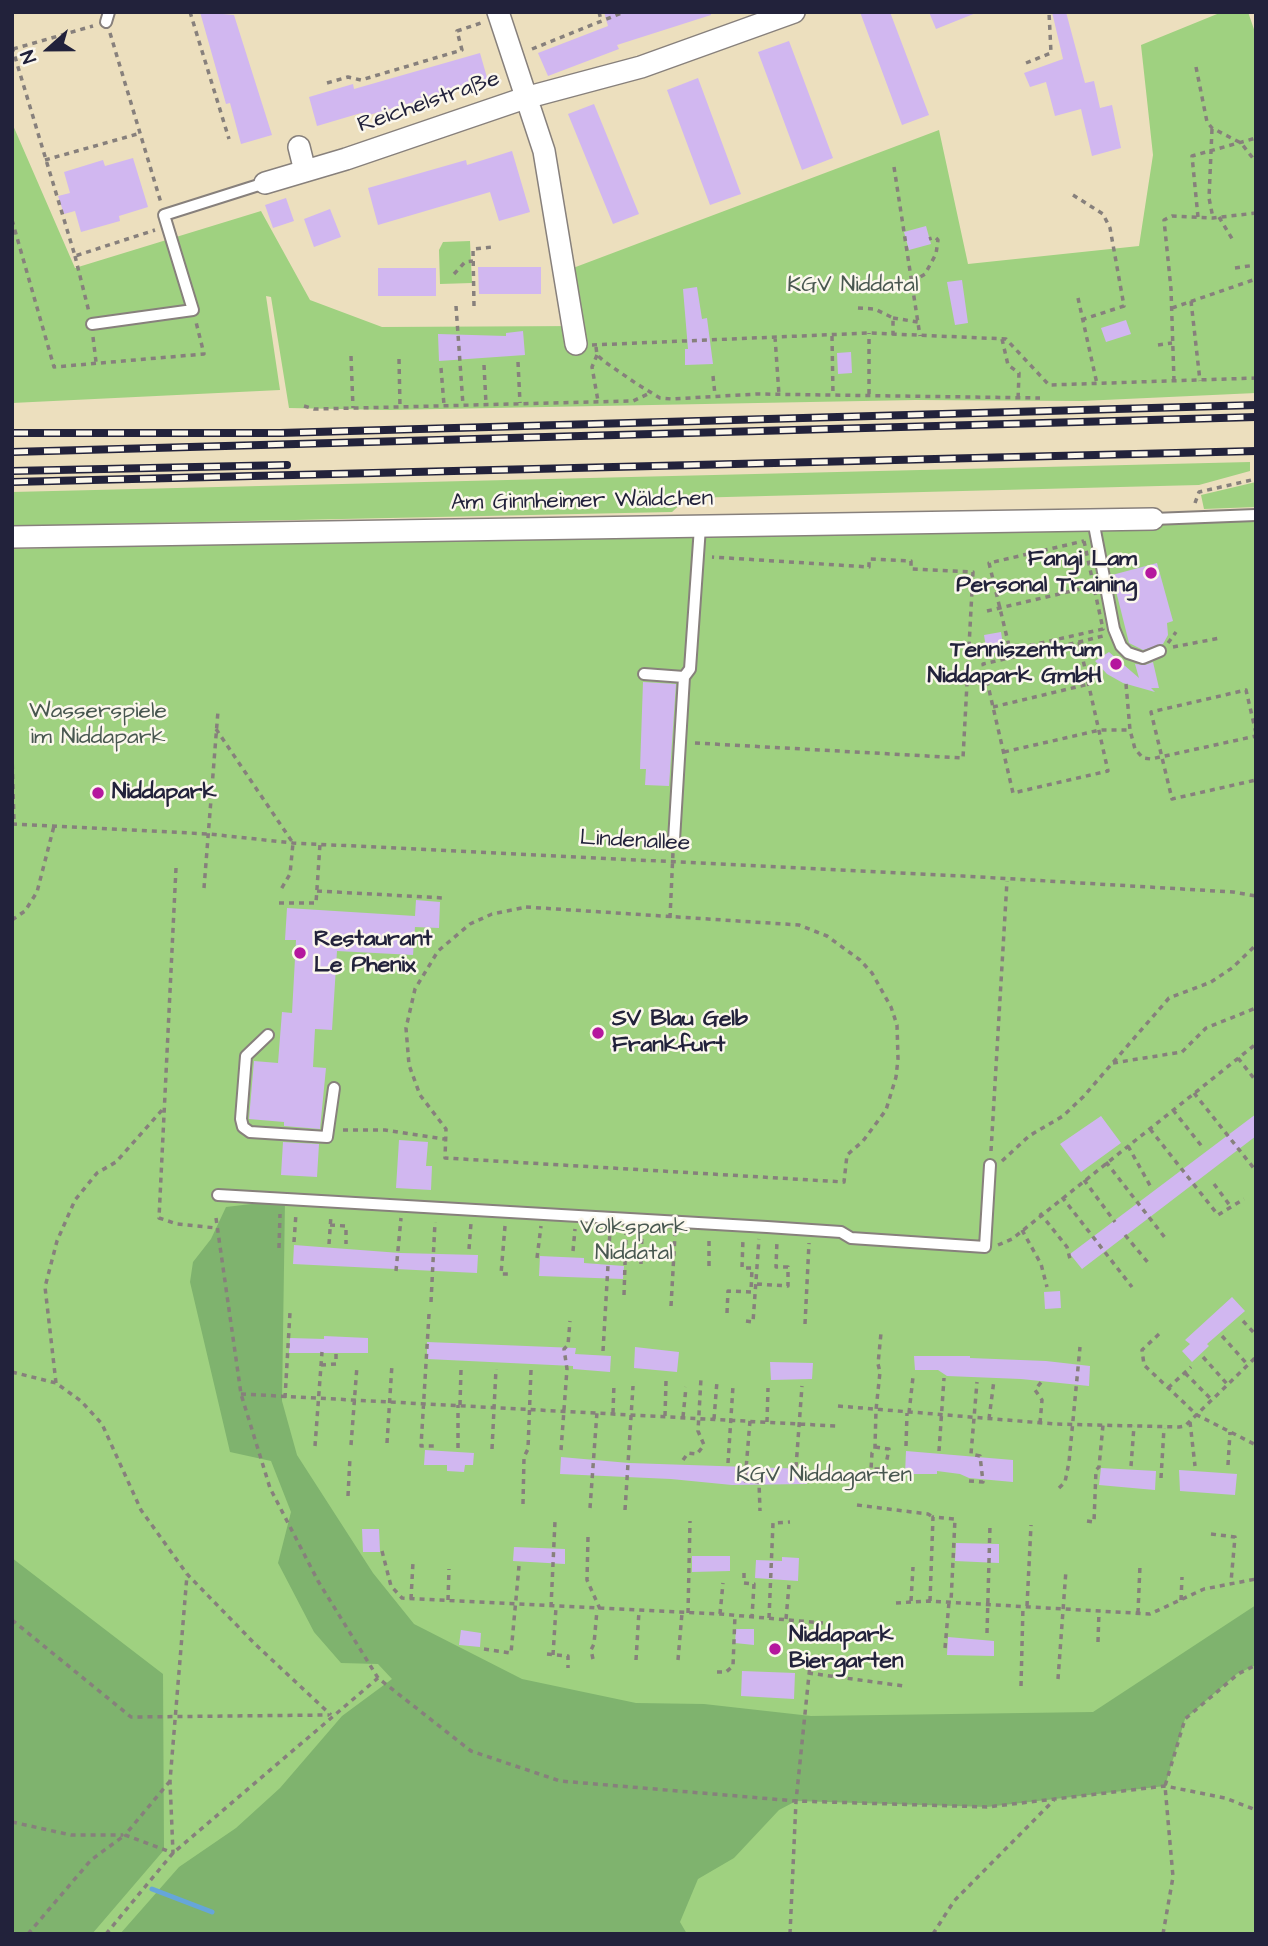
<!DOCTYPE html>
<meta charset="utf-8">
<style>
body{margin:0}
#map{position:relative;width:1268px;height:1946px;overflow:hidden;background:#ecdfbe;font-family:"Architects Daughter",sans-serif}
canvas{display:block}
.frame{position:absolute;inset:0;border:14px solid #22223b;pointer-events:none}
.north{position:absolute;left:14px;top:14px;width:70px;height:70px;-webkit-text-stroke:5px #fbf7ec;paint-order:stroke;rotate:249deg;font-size:19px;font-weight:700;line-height:28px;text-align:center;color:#22223b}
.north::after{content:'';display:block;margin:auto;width:24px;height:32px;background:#22223b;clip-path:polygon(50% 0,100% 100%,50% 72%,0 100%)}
</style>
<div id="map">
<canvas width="1268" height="1946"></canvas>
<div class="frame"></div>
<div class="north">N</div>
</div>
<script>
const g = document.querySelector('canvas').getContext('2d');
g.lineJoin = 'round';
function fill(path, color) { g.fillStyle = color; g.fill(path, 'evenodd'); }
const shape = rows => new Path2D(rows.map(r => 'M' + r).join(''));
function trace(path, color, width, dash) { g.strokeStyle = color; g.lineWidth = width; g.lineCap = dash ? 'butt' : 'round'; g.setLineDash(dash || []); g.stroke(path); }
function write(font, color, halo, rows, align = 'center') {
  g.font = font + ' "Architects Daughter",sans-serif'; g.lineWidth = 5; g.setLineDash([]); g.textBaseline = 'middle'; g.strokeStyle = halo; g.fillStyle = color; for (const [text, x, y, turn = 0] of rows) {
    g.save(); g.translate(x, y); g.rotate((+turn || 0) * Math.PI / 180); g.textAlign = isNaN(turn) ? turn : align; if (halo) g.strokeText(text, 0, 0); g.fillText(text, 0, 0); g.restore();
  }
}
const green = shape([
 [1222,12,1248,12,1256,35,1256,393,1082,401,916,400,388,410,289,408,271,297,266,296,280,390,12,403,12,123,75,268,261,211,310,300,382,327,580,326,573,268,939,130,968,264,1139,246,1153,155,1141,45],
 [470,241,472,283,440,284,439,250,443,242],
 [1250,462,1250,471,1199,485,687,498,672,512,12,526,12,492],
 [1256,482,1256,507,1204,509,1201,495],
 [1256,519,1256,1934,12,1934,12,549]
]);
const forest = shape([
 [285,1200,282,1401,297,1455,373,1573,414,1624,522,1679,636,1703,704,1704,811,1716,1093,1712,1256,1605,1256,1665,1237,1674,1185,1719,1165,1786,987,1807,796,1801,779,1810,734,1858,698,1879,680,1922,687,1934,120,1934,179,1867,236,1828,280,1788,342,1716,392,1679,378,1664,341,1663,314,1632,278,1563,291,1512,271,1461,230,1452,190,1282,193,1262,211,1239,226,1207],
 [12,1558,163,1674,164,1850,92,1934,12,1934]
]);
const stream = shape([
 [152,1889,212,1912]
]);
const building = shape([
 [200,12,234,15,272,135,241,144,230,103,226,104],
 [604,12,711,12,711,15,617,45,619,49,548,76,538,53,608,26],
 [860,12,890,12,929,115,902,125],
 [929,12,976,12,976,13,936,29],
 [1052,12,1066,12,1085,83,1094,81,1100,108,1112,105,1121,148,1092,156,1081,109,1055,116,1046,82,1030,87,1024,73,1063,59],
 [789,41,833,158,802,170,758,52],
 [480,53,488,81,362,117,361,113,317,126,309,97,353,84,354,89],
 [698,78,741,194,710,205,667,90],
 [594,104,639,214,613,224,568,114],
 [512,151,530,212,499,221,490,192,378,225,368,188,466,160,467,165],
 [133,158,148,207,119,216,120,221,81,232,75,211,64,214,58,196,70,193,64,172,103,160,105,166],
 [286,198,294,221,273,228,265,205],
 [330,209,341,237,314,247,304,219],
 [926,226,931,244,909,250,904,232],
 [478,267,541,267,541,294,479,294],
 [378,268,436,268,436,296,378,296],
 [962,280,968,323,955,325,947,282],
 [697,287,702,319,707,318,713,364,685,365,685,349,688,349,683,289],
 [1126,320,1131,334,1106,342,1101,328],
 [523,331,525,355,439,361,438,334,506,336,506,333],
 [851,352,852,373,838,374,837,353],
 [1157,563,1173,621,1167,623,1168,635,1163,644,1143,650,1129,643,1112,575],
 [1001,632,1004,651,987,654,984,635],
 [1109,652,1139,678,1135,664,1145,665,1153,662,1159,688,1151,688,1155,692,1123,683,1107,674,1095,661],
 [643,682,676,684,669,786,645,785,646,769,640,769],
 [416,900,440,902,439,928,415,927,413,955,337,951,332,1030,315,1029,313,1067,326,1068,320,1129,284,1126,284,1122,249,1119,254,1061,278,1063,282,1012,292,1013,296,940,285,940,287,908,415,916],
 [1256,1114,1256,1136,1082,1269,1070,1254],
 [1101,1116,1121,1143,1081,1172,1060,1144],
 [399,1140,428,1142,426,1166,432,1166,431,1190,396,1188],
 [283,1142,319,1144,317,1177,281,1175],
 [294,1245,400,1253,478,1255,477,1273,293,1264],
 [540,1256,584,1258,584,1263,624,1266,623,1279,539,1276],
 [1060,1291,1061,1308,1045,1309,1044,1292],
 [1232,1297,1245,1311,1207,1344,1209,1346,1192,1362,1182,1351,1190,1344,1185,1340],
 [324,1336,368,1338,368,1353,289,1353,290,1338,324,1339],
 [427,1342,576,1348,575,1354,611,1356,610,1372,573,1369,573,1366,427,1359],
 [635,1347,679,1352,677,1372,634,1368],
 [914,1356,970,1356,970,1358,1046,1361,1090,1366,1089,1386,1021,1379,947,1376,938,1370,915,1370],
 [770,1362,813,1363,812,1379,771,1380],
 [425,1450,474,1453,473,1465,465,1465,464,1472,447,1471,447,1465,424,1465],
 [906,1451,1013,1460,1013,1482,969,1478,960,1474,937,1471,937,1474,905,1474],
 [561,1457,629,1463,809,1469,807,1484,732,1485,671,1479,560,1474],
 [1101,1468,1156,1471,1155,1490,1099,1485],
 [1179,1470,1237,1474,1235,1495,1180,1491],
 [362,1529,379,1529,380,1552,363,1552],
 [956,1543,999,1544,999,1563,955,1561],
 [514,1547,565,1549,565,1564,513,1561],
 [692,1556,730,1556,730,1571,692,1572],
 [782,1557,799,1558,798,1581,755,1578,756,1560,782,1561],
 [736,1629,754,1629,754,1645,735,1643],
 [461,1630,481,1633,480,1647,459,1645],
 [948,1637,994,1641,994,1656,947,1655],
 [742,1671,795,1673,794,1699,741,1696]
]);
const path = shape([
 [190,12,229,139],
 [599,12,601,20],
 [110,33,161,203],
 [12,47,75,256,155,230],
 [13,49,93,26],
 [532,49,624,12],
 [1026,63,1051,53,1049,12],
 [1196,67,1207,122,1212,128,1241,143,1256,162],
 [327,83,348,77,361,80,462,50,457,31,481,23],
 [1212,129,1209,198,1213,218],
 [45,160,141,133],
 [894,167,920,336],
 [1073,195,1103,214,1110,228,1124,306,1084,319],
 [1198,217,1192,156,1256,138],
 [1219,217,1234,242],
 [12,220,54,367,204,354,196,322],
 [75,256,89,312],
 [1235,268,1256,265],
 [454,274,465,262,473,261],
 [912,282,925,274,936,254,938,240,935,237,929,239],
 [1078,298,1097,384],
 [1191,301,1200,381],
 [456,306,463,405],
 [474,306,473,249,492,247],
 [858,308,875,309,893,318,893,335],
 [1172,308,1256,279],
 [893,318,918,322],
 [832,336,833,396],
 [93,337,96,362],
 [775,337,779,395],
 [1002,339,1008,365,1019,373,1018,400],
 [592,345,869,333,1006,339,1049,385,1256,378],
 [1158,345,1172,343],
 [596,347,597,355,605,362,637,384,660,398,672,399,757,394,1040,398],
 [597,355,592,367,598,401],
 [351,356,353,408],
 [399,359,400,407],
 [518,362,520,403],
 [484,365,486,404],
 [441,368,444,405],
 [713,376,715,395],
 [1174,381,1171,289,1164,220,1172,216,1213,218,1256,213],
 [869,394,869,333],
 [304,406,314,409,633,401,650,393],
 [1195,503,1199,492,1256,479],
 [1084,541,1103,629,1010,650,989,563,1084,541],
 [987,611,1093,586],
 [1079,642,1108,771,1013,793,983,664,1079,642,1103,636],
 [1168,643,1176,632],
 [1173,647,1220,638],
 [1126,684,1130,730,1135,749,1143,758,1151,759,1256,736],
 [993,707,1089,684],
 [216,729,293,843,290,874,280,891],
 [1256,733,1246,690,1151,712,1172,799,1256,780],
 [695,743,963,758,973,572,911,569,911,561,869,559,869,567,712,557],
 [1004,752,1100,730,1130,730],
 [12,754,14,824],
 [12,824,209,834,293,843,963,876,1233,892,1256,896],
 [176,868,159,1218,177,1224,216,1228],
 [204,888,218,711],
 [317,891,444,898],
 [279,903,316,903,320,844],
 [526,907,799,925,827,936,860,960,872,973,891,1007,897,1025,898,1059,896,1077,886,1110,863,1141,847,1155,844,1182,445,1158,446,1129,420,1095,409,1065,406,1028,415,989,438,951,470,924,492,914,526,907],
 [670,918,673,852],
 [12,920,25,911,37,892,54,826],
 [1238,1058,1256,1081],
 [1113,1063,1182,1052,1206,1028,1256,1008],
 [1194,1093,1256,1171],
 [1173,1110,1204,1149],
 [1150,1129,1218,1215,1244,1199],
 [343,1130,385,1130,450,1140],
 [1128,1146,1152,1189],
 [991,1151,1007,881],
 [1002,1161,1029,1136,1063,1116,1083,1097,1169,998,1211,982,1232,968,1256,945],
 [1106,1162,1166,1239],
 [1084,1180,1115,1222],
 [1214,1184,1231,1207],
 [1062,1197,1132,1287],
 [1040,1213,1067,1247,1070,1259],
 [216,1218,241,1394,270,1488,318,1581,378,1678,471,1751,560,1781,796,1801,987,1807,1165,1786,1225,1798,1256,1810],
 [330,1225,346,1226,346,1244],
 [505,1226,501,1274,511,1274],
 [1022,1230,1041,1264,1047,1287],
 [1125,1235,1150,1265],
 [294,1242,296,1213],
 [329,1244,331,1215],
 [998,1245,1012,1239,1256,1044],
 [279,1248,280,1214],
 [469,1249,471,1223],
 [573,1251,575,1229],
 [625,1251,641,1255],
 [537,1258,541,1226],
 [641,1264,642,1232],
 [709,1266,709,1236],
 [396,1271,401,1218],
 [757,1284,788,1286,788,1267,776,1267,777,1240],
 [624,1295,626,1234],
 [431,1302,435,1222],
 [671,1306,675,1235],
 [727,1313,728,1291,751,1292,752,1268,742,1268,743,1238],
 [429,1314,421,1446,437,1446],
 [746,1321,753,1322,759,1239],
 [1243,1321,1256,1335],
 [805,1324,809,1243],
 [1159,1334,1142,1350,1144,1365,1197,1415,1256,1445],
 [1222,1336,1248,1365],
 [603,1351,610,1231],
 [1203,1357,1228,1385],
 [321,1365,336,1364,336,1350],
 [12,1372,56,1383,81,1401,102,1424,141,1510,187,1574,255,1644,331,1715],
 [1185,1373,1212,1400],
 [56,1383,45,1287,57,1241,75,1200,97,1173,116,1162,163,1109],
 [1168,1388,1191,1367],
 [241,1394,836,1426],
 [285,1398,290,1312],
 [460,1405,461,1369],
 [838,1406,1055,1424,1179,1427,1185,1426,1256,1357],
 [613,1413,614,1383],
 [909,1413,913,1377],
 [665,1416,666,1381],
 [683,1417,686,1387],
 [714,1419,717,1381],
 [989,1419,994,1380],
 [750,1421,745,1481,759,1482,760,1511],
 [767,1422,768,1388],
 [1190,1422,1195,1466],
 [1040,1423,1042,1400,1035,1390,1042,1381],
 [387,1443,392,1364],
 [351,1445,357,1366],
 [315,1446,322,1352],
 [906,1446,907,1413],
 [875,1447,889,1449,885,1469,871,1469,872,1453,875,1450,875,1447,876,1410,880,1372,878,1364,881,1333],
 [458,1448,458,1405],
 [492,1449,496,1369],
 [561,1450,567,1369,564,1349,568,1345,570,1321],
 [939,1451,944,1378],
 [683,1460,688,1453,697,1454,704,1445,698,1431,701,1378],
 [728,1463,733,1386],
 [1228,1465,1230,1432],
 [1131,1466,1134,1426],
 [796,1467,802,1386],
 [1161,1478,1164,1428],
 [969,1481,983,1482,980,1456,971,1454,977,1382],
 [1059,1488,1065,1482,1069,1462,1080,1347],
 [348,1496,350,1457],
 [523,1504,524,1457,528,1449,531,1370],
 [857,1505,928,1514,933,1517],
 [590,1508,597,1412],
 [625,1510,633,1386],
 [1087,1521,1094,1522,1096,1470,1099,1467,1103,1425],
 [1211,1534,1235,1537,1231,1582],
 [588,1537,587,1580,600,1609],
 [382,1551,391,1586,402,1598,720,1614,823,1623],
 [744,1573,744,1583,754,1584,752,1617],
 [411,1599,413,1562],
 [448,1600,449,1569],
 [1181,1600,1182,1577],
 [911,1601,913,1567],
 [930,1601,933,1517,955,1519,951,1602],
 [896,1603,928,1601,1150,1614,1204,1589,1256,1579],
 [1027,1606,1031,1525],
 [551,1607,555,1521],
 [688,1613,690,1521],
 [1138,1613,1140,1565],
 [720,1614,723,1583],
 [769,1618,773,1523,790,1522],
 [786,1619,789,1585],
 [12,1620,131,1717,329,1715],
 [987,1633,990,1525],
 [1098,1642,1099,1611],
 [945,1648,949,1602],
 [484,1649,511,1653,519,1566],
 [547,1654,568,1656,568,1668],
 [553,1655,556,1607],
 [593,1659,591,1650,594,1644,597,1610],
 [636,1660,639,1611],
 [678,1660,682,1613],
 [717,1672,726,1672,733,1666,735,1615],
 [808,1673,904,1686],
 [1058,1679,1066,1570],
 [1021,1686,1023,1606],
 [170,1781,125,1835,173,1853,170,1781,187,1575],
 [12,1822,71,1835,123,1835],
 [28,1934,91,1860,125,1835],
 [106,1934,173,1853,378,1678],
 [790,1934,796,1801,810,1665],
 [933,1934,954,1901,1054,1800],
 [1163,1934,1173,1877,1165,1786,1185,1719,1238,1674,1256,1665]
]);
const service = shape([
 [106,22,109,12],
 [92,324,193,310,164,215,265,183],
 [1153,519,1256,515],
 [1093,520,1114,629,1121,646,1128,653,1143,658,1160,651],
 [644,674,684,677,674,840],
 [684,677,690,669,700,527],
 [268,1035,246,1056,241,1119,243,1127,250,1132,327,1137,334,1088],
 [218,1195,767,1227,841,1232,851,1238,985,1247,990,1165]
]);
const minor = shape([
 [498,12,544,151,576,344],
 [299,147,305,171],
 [265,183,346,159,525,98,641,67,794,12],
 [12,537,1153,519]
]);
const rail = shape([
 [12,433,280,433,1256,405],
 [12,452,1256,417],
 [12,471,287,465],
 [12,482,1256,451]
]);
const markers = [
 [1151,573,7,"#b5179e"],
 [1116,664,7,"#b5179e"],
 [98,793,7,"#b5179e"],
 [300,953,7,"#b5179e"],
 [598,1033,7,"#b5179e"],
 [775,1649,7,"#b5179e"]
];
const streetNames = [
 ["Reichelstraße",429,103,-19],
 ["Am Ginnheimer Wäldchen",582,502,-1],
 ["Lindenallee",635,842,3]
];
const parkNames = [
 ["KGV Niddatal",853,286],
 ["Wasserspiele",98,712],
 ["im Niddapark",98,738],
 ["Volkspark",634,1228],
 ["Niddatal",634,1254],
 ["KGV Niddagarten",824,1476]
];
const poiNames = [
 ["Fangi Lam",1137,560,"right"],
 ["Personal Training",1137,586,"right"],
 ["Tenniszentrum",1102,651,"right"],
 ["Niddapark GmbH",1102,677,"right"],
 ["Niddapark",112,793],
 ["Restaurant",314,940],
 ["Le Phenix",314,966],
 ["SV Blau Gelb",612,1020],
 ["Frankfurt",612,1046],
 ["Niddapark",789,1636],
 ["Biergarten",789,1662]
];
fill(green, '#9fd180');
fill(forest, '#7fb36e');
trace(stream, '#66a6d9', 5);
fill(building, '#d1b7f0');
trace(service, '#87807c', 14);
trace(minor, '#87807c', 24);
trace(path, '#87807c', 3.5, [5, 5]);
trace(service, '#fff', 10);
trace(minor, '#fff', 21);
trace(rail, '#22223b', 8);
trace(rail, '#fbf7ec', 5, [16]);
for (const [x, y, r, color] of markers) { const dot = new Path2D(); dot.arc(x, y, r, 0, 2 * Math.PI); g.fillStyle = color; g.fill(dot); trace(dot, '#fbf7ec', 2.5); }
write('23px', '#22223b', '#fbf7ec', streetNames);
write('23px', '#485750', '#fbf7ec', parkNames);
write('bold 23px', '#22223b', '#fbf7ec', poiNames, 'left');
</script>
